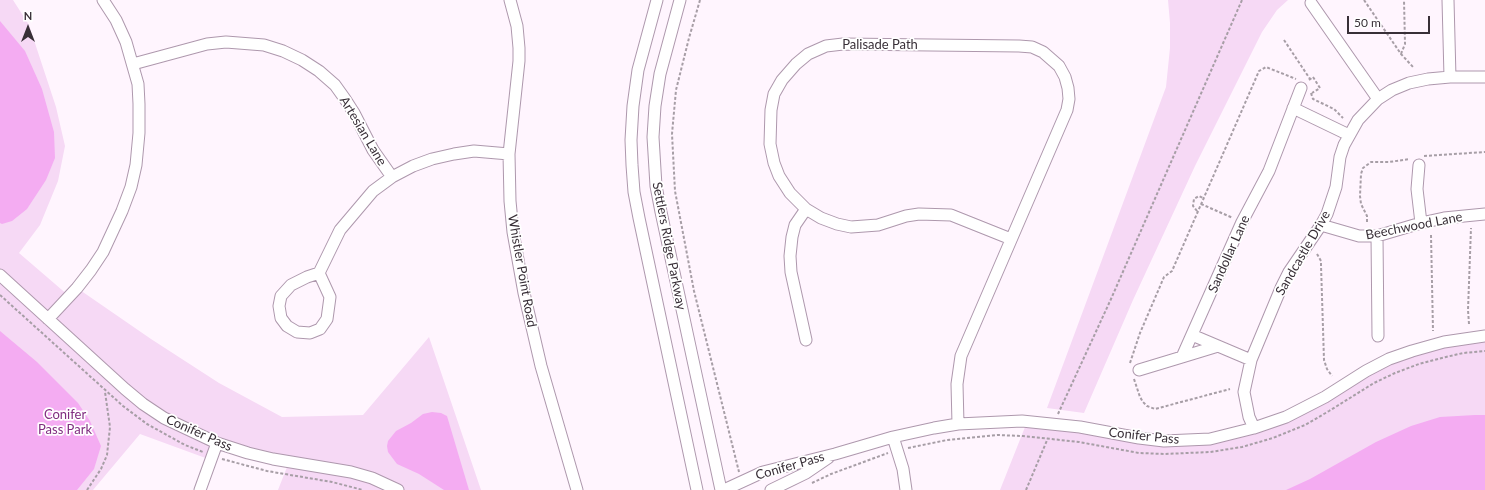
<!DOCTYPE html>
<style>
body{margin:0}
#map{position:relative;width:1485px;height:490px;overflow:hidden;background:#fff5fe;font-family:Lato,sans-serif}
canvas{display:block}
.north{position:absolute;left:8px;top:8px;width:40px;height:40px;-webkit-text-stroke:3px #fff;paint-order:stroke;rotate:0deg;font-size:11px;font-weight:700;line-height:16px;text-align:center;color:#382f37}
.north::after{content:'';display:block;margin:auto;width:14px;height:18px;background:#382f37;clip-path:polygon(50% 0,100% 100%,50% 72%,0 100%)}
.scale{position:absolute;left:1347px;top:16px;width:83px;height:18px;box-sizing:border-box;border:2px solid #382f37;border-top:0;padding-left:5px;font-size:12px;line-height:14px;white-space:nowrap;color:#382f37;-webkit-text-stroke:3px #fff;paint-order:stroke}
</style>
<div id="map">
<canvas width="1485" height="490"></canvas>
<div class="north">N</div>
<div class="scale">50 m</div>
</div>
<script>
const g = document.querySelector('canvas').getContext('2d');
g.lineJoin = 'round';
function fill(path, color) { g.fillStyle = color; g.fill(path, 'evenodd'); }
const shape = rows => new Path2D(rows.map(r => 'M' + r).join(''));
function trace(path, color, width, dash) { g.strokeStyle = color; g.lineWidth = width; g.lineCap = dash ? 'butt' : 'round'; g.setLineDash(dash || []); g.stroke(path); }
function write(font, color, halo, rows, align = 'center') {
  g.font = font + ' Lato,sans-serif'; g.lineWidth = 3.5; g.setLineDash([]); g.textBaseline = 'middle'; g.strokeStyle = halo; g.fillStyle = color; for (const [text, x, y, turn = 0] of rows) {
    g.save(); g.translate(x, y); g.rotate((+turn || 0) * Math.PI / 180); g.textAlign = isNaN(turn) ? turn : align; if (halo) g.strokeText(text, 0, 0); g.fillText(text, 0, 0); g.restore();
  }
}
const green = shape([
 [0,0,13,0,29,25,56,107,65,146,58,181,40,225,19,253,69,296,77,288,151,339,219,383,282,417,363,415,429,337,481,490,278,490,289,462,217,443,211,460,140,434,93,490,0,490],
 [1168,0,1288,0,1277,10,1262,32,1195,166,1133,300,1084,413,1047,408,1166,87,1170,48,1170,23],
 [1485,336,1485,490,1000,490,1027,422,1186,441,1267,424,1389,359]
]);
const water = shape([
 [0,21,25,51,42,89,54,132,55,158,46,180,27,209,12,221,2,224,0,223],
 [0,331,37,362,78,403,90,421,101,446,94,469,77,490,0,490],
 [432,412,441,413,447,416,469,490,444,490,419,474,397,464,388,452,387,446,388,441,396,431,411,423,423,414],
 [1475,415,1485,415,1485,490,1286,490,1310,479,1376,442,1411,426,1440,417]
]);
const path = shape([
 [700,0,689,38,676,90,672,134,675,191,694,291,739,472],
 [1364,0,1401,54,1413,67],
 [1284,40,1310,79],
 [1401,54,1405,44,1404,0],
 [1309,80,1313,77,1320,88,1312,93],
 [1311,93,1313,99,1334,109,1343,118],
 [1424,156,1485,152],
 [1201,204,1233,218],
 [1197,211,1193,206,1194,199,1199,196,1203,198],
 [1367,222,1367,216,1361,204,1360,196,1361,174,1363,168,1371,162,1389,162,1410,159],
 [1431,235,1433,331],
 [1317,254,1321,261,1321,265,1324,360,1327,369,1332,376],
 [0,295,123,406,147,424,185,445,203,452],
 [1469,324,1468,310,1471,228],
 [1130,363,1140,333,1164,277,1172,271,1259,71,1266,67,1296,79],
 [1134,379,1140,397,1143,402,1147,406,1155,409,1230,389],
 [1058,414,1111,299,1242,0],
 [908,448,947,440,997,435,1023,436,1079,442,1139,453,1165,454,1210,452,1242,447,1273,438,1305,425,1329,411,1374,383,1395,373,1419,364,1446,357,1463,353,1485,351],
 [222,459,267,471,332,482,363,490],
 [812,483,831,474,888,453],
 [87,490,101,469,107,455,110,427,105,392],
 [1026,490,1048,438]
]);
const minor = shape([
 [510,0,517,26,519,48,519,61,509,154,510,201,513,232,524,293,541,366,577,490],
 [657,0,638,70,633,106,631,140,632,165,634,192,639,218,697,490],
 [680,0,660,74,655,106,653,137,656,186,661,212,721,490],
 [1448,0,1450,77],
 [1311,3,1378,99],
 [133,64,207,44,226,42,264,45,283,51,302,60,319,71,335,85,345,99,354,113,373,150,392,177],
 [1293,108,1349,135],
 [1419,165,1417,189,1421,223],
 [806,209,795,225,792,237,790,256,791,272,806,340],
 [1321,225,1359,236,1377,236,1421,223,1444,218,1485,214],
 [1377,236,1378,336],
 [319,273,340,230,373,191,392,177,413,166,432,159,454,154,474,151,509,154],
 [319,273,330,297,327,319,320,329,310,333,297,332,287,326,281,318,279,306,281,296,291,285,307,277,319,273],
 [0,275,125,389,143,404,164,418,217,443,248,453,273,459,351,472,372,478,398,490],
 [48,319,77,288,91,270,103,252,122,211,131,187,136,165,139,133,139,104,138,84,126,42,116,20,103,0],
 [1192,335,1218,346],
 [1182,357,1218,346,1251,360],
 [1139,370,1182,357,1242,222,1269,171,1301,88],
 [958,424,957,384,961,356,1067,110,1069,99,1068,88,1065,77,1059,66,1043,52,1032,47,1019,46,843,44,826,46,808,54,796,64,782,80,774,94,771,110,770,144,774,163,779,176,790,193,806,209,821,218,837,224,851,227,878,225,906,216,919,214,951,215,1011,239],
 [1254,428,1249,417,1244,392,1251,360,1281,288,1289,272,1321,225,1327,214,1336,187,1340,157,1344,145,1358,120,1378,99,1392,90,1409,83,1428,79,1450,77,1485,77],
 [893,437,903,469,906,490],
 [200,490,217,443],
 [724,490,763,472,835,454,893,437,934,428,958,424,1022,421,1080,427,1139,438,1164,441,1210,439,1254,428,1286,417,1325,397,1366,371,1389,359,1412,351,1444,342,1485,336],
 [771,490,806,473,828,458]
]);
const streetNames = [
 ["Palisade Path",880,45],
 ["Artesian Lane",363,131,59],
 ["Beechwood Lane",1414,226,-11],
 ["Settlers Ridge Parkway",669,246,79],
 ["Sandcastle Drive",1303,253,-60],
 ["Sandollar Lane",1229,254,-66],
 ["Whistler Point Road",522,271,80],
 ["Conifer Pass",199,433,24],
 ["Conifer Pass",1144,436,6],
 ["Conifer Pass",790,466,-16]
];
const parkNames = [
 ["Conifer",65,415],
 ["Pass Park",65,430]
];
fill(green, '#f6d9f5');
fill(water, '#f4acf2');
trace(minor, '#ae98ad', 13);
trace(path, '#a79ea6', 2, [3, 2]);
trace(minor, '#fff', 11);
write('13px', '#382f37', '#fff', streetNames);
write('13px', '#802d80', '#fff', parkNames);
</script>
